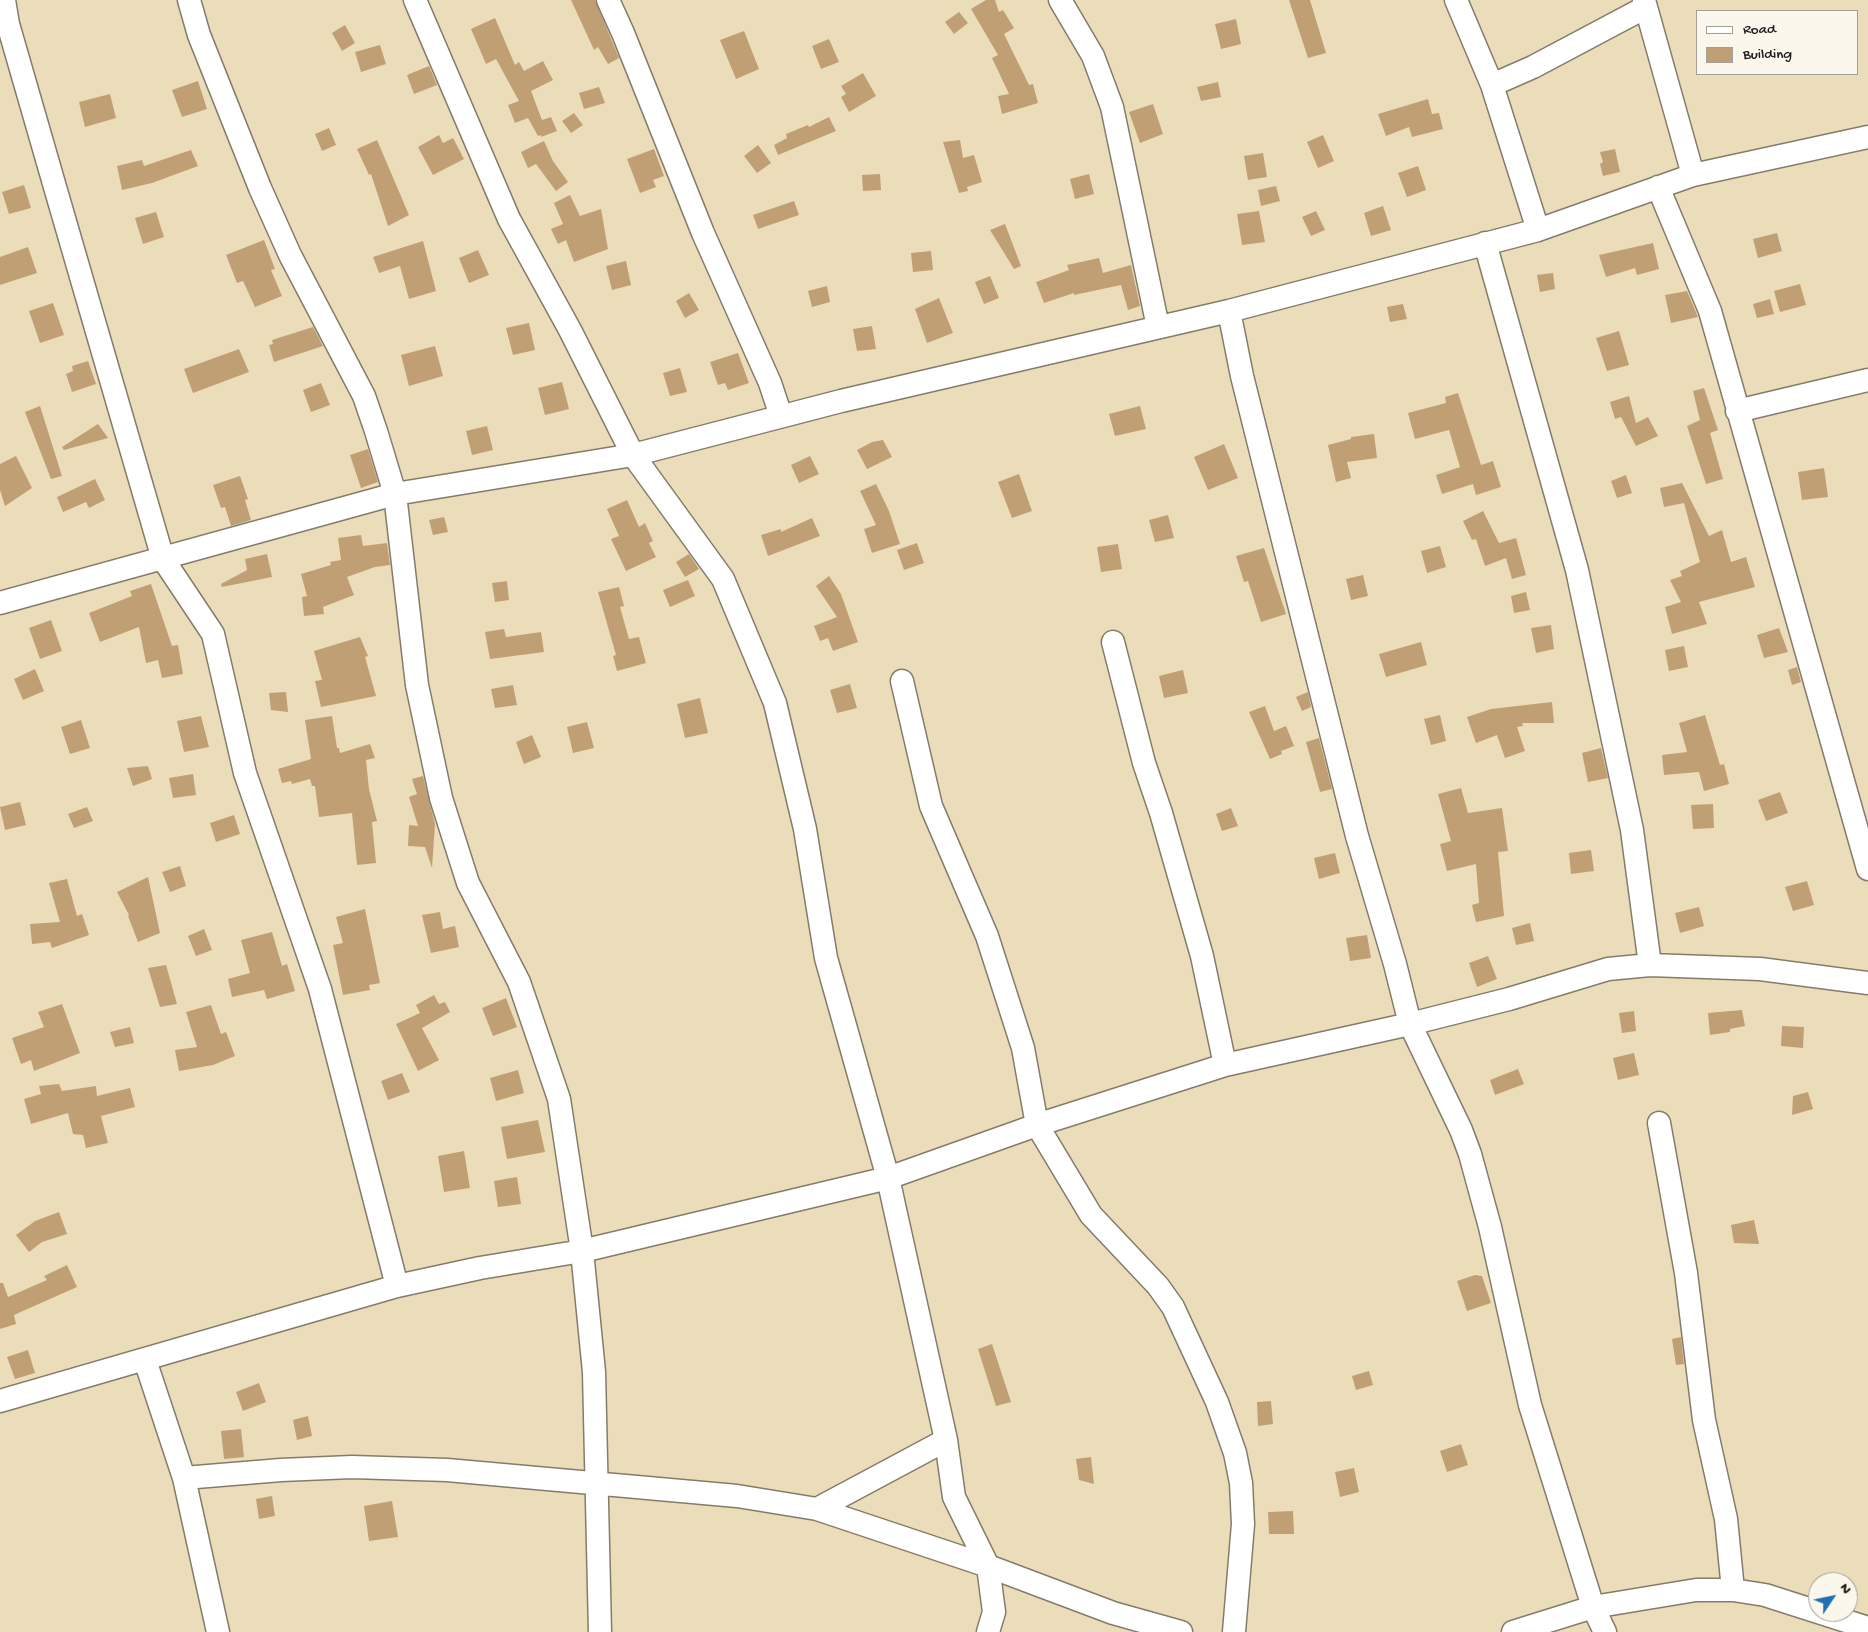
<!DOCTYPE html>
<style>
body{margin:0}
#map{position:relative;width:1868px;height:1632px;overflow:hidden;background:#ecddba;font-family:"Gochi Hand",sans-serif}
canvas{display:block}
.legend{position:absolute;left:1696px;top:10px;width:162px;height:65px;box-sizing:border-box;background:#fbf7ec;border:1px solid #a29f99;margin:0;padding:6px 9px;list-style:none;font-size:15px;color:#1c1c1c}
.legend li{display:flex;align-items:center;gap:10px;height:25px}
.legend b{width:25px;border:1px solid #a29f99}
.north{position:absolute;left:1808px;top:1572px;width:50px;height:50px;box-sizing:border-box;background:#fbf7ec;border:1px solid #a29f99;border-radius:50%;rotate:56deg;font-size:14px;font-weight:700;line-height:20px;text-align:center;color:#1c1c1c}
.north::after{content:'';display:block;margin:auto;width:18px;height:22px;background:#1f6fb2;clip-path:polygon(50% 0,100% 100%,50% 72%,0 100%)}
</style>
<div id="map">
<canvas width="1868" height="1632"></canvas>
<ul class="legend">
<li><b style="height:6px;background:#fff"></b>Road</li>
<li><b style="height:14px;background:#c19f75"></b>Building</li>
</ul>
<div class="north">N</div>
</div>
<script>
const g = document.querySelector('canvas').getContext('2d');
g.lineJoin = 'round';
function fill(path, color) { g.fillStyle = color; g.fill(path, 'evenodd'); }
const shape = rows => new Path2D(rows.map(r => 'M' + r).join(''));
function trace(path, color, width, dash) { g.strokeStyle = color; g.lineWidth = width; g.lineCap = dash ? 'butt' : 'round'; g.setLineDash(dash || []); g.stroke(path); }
const building = shape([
 [571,0,595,0,619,58,608,64,598,47,594,50],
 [986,0,995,0,999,12,1003,10,1014,28,1004,34,1029,85,1033,84,1038,103,1002,114,998,96,1009,94,992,58,998,55,971,9],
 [1289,0,1310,0,1326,53,1308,58],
 [959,12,968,23,954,34,945,22],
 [495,18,515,65,519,62,524,71,543,61,553,80,531,91,542,120,551,117,557,131,541,137,541,135,538,136,528,118,515,123,508,105,519,101,496,59,486,64,471,29],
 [1236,19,1241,44,1221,49,1215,24],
 [345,25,355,43,342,51,332,33],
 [744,31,759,69,736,79,720,40],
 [829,39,839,62,821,69,812,46],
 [380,45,386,64,361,72,355,52],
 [429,66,437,85,414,94,407,75],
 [863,73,876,96,849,112,841,97,846,94,841,86],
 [198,81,207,109,182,117,172,90],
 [1218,82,1221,97,1201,101,1197,87],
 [599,87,605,103,584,109,579,93],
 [110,94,116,118,85,127,79,102],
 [1428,99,1432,114,1439,113,1443,129,1412,137,1409,127,1386,136,1378,114],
 [1153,104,1163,134,1140,143,1129,112],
 [574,113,583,125,571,133,562,121],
 [829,117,836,131,778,155,774,145,787,138,786,134,808,125,809,127],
 [329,128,336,145,322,151,315,134],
 [439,135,443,143,453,138,464,159,433,175,418,147],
 [1323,135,1334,161,1318,168,1307,142],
 [377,140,409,215,388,226,371,174,369,175,357,149],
 [960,140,963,158,974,155,982,182,967,187,968,191,959,193,943,142],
 [544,141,553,161,568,182,556,191,536,164,528,168,521,152],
 [758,145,771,163,757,173,744,156],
 [654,149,664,176,653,180,656,187,640,193,627,159],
 [1615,149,1620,172,1603,176,1600,164,1603,162,1600,152],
 [191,150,198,166,152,183,122,190,117,166,142,160,144,166],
 [1263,153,1267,177,1248,180,1244,156],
 [1418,166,1426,190,1407,197,1398,173],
 [880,174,881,190,863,191,862,175],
 [1089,174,1094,194,1075,199,1070,179],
 [24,185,31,208,9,214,2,192],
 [1276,186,1280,201,1261,206,1258,190],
 [570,195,580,216,601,209,608,249,574,262,566,240,558,244,551,229,563,224,554,203],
 [794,201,799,215,758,229,753,215],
 [1383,206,1391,230,1371,236,1364,213],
 [1259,211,1265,242,1242,245,1237,214],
 [1316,211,1325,230,1311,236,1302,217],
 [156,212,164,237,143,244,135,218],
 [1005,224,1021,266,1014,269,990,230],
 [1777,233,1782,251,1758,258,1753,239],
 [264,240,275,269,271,270,282,296,255,307,243,281,237,283,226,255],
 [423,241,436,291,409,299,400,266,379,273,373,257],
 [1653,243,1659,269,1637,275,1635,268,1606,277,1599,255],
 [28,247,37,273,0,285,0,257],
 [478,250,489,275,469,283,459,258],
 [931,251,933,270,913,272,911,253],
 [1099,258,1103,273,1131,265,1140,306,1128,310,1121,285,1074,295,1074,293,1044,303,1036,282,1069,270,1067,265],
 [626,261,631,285,612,290,606,266],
 [1553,273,1555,289,1540,292,1537,275],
 [990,276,999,298,984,304,975,282],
 [1800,284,1806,305,1780,312,1774,291],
 [827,286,830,302,812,307,808,291],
 [1687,291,1698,317,1671,323,1665,295],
 [689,293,699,310,685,318,676,301],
 [939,298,953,333,927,343,915,309],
 [1770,299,1774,314,1757,318,1753,304],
 [53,303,64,335,40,343,29,311],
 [1403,304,1407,319,1390,322,1387,307],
 [529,323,535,350,513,355,506,328],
 [872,326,876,349,857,351,853,329],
 [313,327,323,346,274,362,269,345,273,344,272,340],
 [1619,331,1629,365,1607,371,1596,338],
 [435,346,443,376,409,386,401,355],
 [239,349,249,372,193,393,184,369],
 [738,353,749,383,728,390,725,383,718,385,710,362],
 [88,361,96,384,72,392,66,374,73,371,72,366],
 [680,368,687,392,670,396,663,373],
 [562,382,569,409,545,415,538,388],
 [321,383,330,405,311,412,303,390],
 [1704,388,1718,430,1710,433,1723,479,1706,484,1687,426,1700,420,1693,391],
 [1458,393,1481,465,1493,461,1501,487,1476,495,1473,484,1442,494,1436,475,1460,467,1449,430,1415,439,1408,413,1446,403,1445,397],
 [1629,396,1636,423,1648,417,1658,436,1636,446,1621,417,1615,419,1610,402],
 [40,406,62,476,51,479,25,412],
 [1140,406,1146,429,1115,436,1109,414],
 [98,424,108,438,64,450,62,447],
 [487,426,493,450,472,455,466,431],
 [1374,434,1377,458,1347,462,1351,478,1336,482,1328,445,1351,439,1351,437],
 [883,440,892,457,867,469,857,450,872,442],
 [1224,444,1238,478,1208,490,1194,457],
 [368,449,378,482,361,488,350,455],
 [16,456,32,488,5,506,0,490,0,464],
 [810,456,819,474,799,483,791,465],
 [1824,468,1828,497,1802,500,1798,472],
 [1019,474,1032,511,1012,518,998,482],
 [1626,475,1632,493,1617,498,1611,481],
 [240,476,248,499,245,500,251,520,231,526,225,507,221,508,213,485],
 [95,479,105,500,89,508,86,502,63,512,57,497],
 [1682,483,1709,536,1722,530,1731,562,1746,557,1755,587,1699,602,1707,624,1672,634,1665,607,1681,602,1670,580,1682,576,1680,571,1700,562,1684,503,1664,507,1660,488],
 [876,484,889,511,900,544,872,553,864,529,876,525,860,491],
 [627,500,639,527,645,523,653,541,649,543,656,557,626,571,611,539,619,536,607,509],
 [1483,511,1499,543,1516,538,1526,575,1512,579,1506,558,1485,566,1476,539,1472,540,1463,521],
 [1168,515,1174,538,1155,542,1149,520],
 [444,517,448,532,433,535,429,520],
 [812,518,820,536,768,556,761,535,781,529,781,532],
 [361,535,363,546,387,543,390,565,375,567,347,577,354,595,323,607,324,614,304,616,302,597,307,596,301,574,331,565,330,562,341,560,338,538],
 [917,543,924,563,904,570,897,550],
 [1118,544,1122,569,1101,572,1097,547],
 [1440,546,1446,567,1427,573,1421,551],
 [1264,548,1286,614,1261,622,1248,581,1244,582,1236,556],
 [267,554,272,577,222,587,221,584,247,570,245,559],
 [689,554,699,569,685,577,676,562],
 [1363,575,1368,596,1351,600,1346,579],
 [829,576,841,594,858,642,833,651,828,638,820,641,814,626,837,617,816,586],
 [688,580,695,596,670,607,663,590],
 [507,581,509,600,495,602,492,583],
 [151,584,172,646,178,645,183,674,162,678,158,660,146,663,139,627,100,642,89,613,132,596,130,591],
 [619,587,624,606,620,607,629,639,639,637,646,663,617,671,613,656,616,655,598,592],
 [1526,592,1530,610,1514,613,1511,596],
 [51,620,62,651,40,659,29,628],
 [1551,625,1554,649,1536,653,1531,628],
 [1779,628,1788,652,1764,658,1757,635],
 [504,629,506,637,541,632,544,652,490,659,485,632],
 [360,637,368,656,365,657,376,696,321,707,315,681,322,680,314,651],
 [1421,642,1427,665,1386,677,1379,654],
 [1684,646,1688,667,1669,671,1665,650],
 [1797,667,1801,682,1792,685,1788,670],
 [35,669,44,691,23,700,14,679],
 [1183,670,1188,693,1164,698,1159,676],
 [850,684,857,708,837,713,830,690],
 [513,685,517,705,495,708,491,689],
 [286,692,288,712,271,710,269,693],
 [1308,692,1311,707,1302,711,1296,697],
 [700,698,708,733,685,738,677,704],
 [1552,702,1554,723,1522,723,1523,726,1517,727,1525,751,1505,758,1497,735,1476,743,1467,717,1491,709],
 [1265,706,1274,731,1286,726,1294,746,1281,751,1282,754,1270,759,1249,712],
 [1440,715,1446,741,1431,745,1424,719],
 [1705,715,1720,765,1724,764,1729,784,1704,791,1699,772,1664,775,1662,755,1687,752,1679,723],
 [201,716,209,747,184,752,177,721],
 [332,716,337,748,339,748,340,753,370,744,375,758,366,760,369,789,377,821,372,822,376,863,357,865,352,813,319,817,315,786,312,786,310,779,292,784,291,781,282,783,278,769,311,759,305,720],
 [81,720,90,748,70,754,61,727],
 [587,722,594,748,573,753,567,727],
 [532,735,541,757,524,764,516,742],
 [1319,738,1332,789,1320,792,1306,742],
 [1601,748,1608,778,1588,782,1582,753],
 [148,766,152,779,133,786,127,768],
 [193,774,196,795,173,798,169,778],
 [423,776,435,824,432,868,425,847,408,846,409,825,418,826,409,797,417,794,412,779],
 [1461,788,1468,813,1502,808,1508,851,1498,852,1504,916,1476,922,1472,905,1479,903,1476,864,1447,871,1440,844,1451,841,1438,794],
 [1780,792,1788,813,1766,821,1758,800],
 [20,802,26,825,5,830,0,807],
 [1713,804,1714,828,1693,829,1691,805],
 [87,807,93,821,74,828,68,814],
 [1231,808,1238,826,1222,831,1216,814],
 [234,815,240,834,216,842,210,823],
 [1591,850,1594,871,1571,874,1569,853],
 [1335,853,1340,873,1319,879,1314,858],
 [180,866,186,886,170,892,162,872],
 [148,877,160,933,138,942,128,916,129,915,117,892],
 [67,879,77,916,82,914,89,935,52,948,50,942,32,944,30,924,60,922,49,883],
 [1807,881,1814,905,1793,911,1785,887],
 [1699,907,1704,926,1680,933,1675,913],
 [365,909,380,983,369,985,370,990,343,995,333,945,343,943,336,917],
 [440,912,443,929,455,926,459,947,431,953,422,915],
 [1530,923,1534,941,1516,945,1512,928],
 [204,929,212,950,196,956,188,936],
 [272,932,282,966,287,964,295,991,267,999,264,990,232,997,228,979,250,973,241,940],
 [1367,935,1371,958,1350,961,1346,938],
 [1488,956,1497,979,1477,987,1469,963],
 [166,965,177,1004,160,1007,148,968],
 [434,995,439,1004,445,1002,450,1012,422,1028,439,1060,418,1071,396,1024,420,1013,416,1005],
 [506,998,517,1027,493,1036,482,1008],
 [62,1004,80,1053,34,1071,31,1060,21,1064,12,1038,44,1027,38,1012],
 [211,1005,221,1034,226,1032,235,1056,213,1065,179,1071,175,1050,197,1047,186,1012],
 [1742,1010,1745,1026,1730,1029,1730,1032,1710,1035,1708,1013],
 [1634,1011,1636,1031,1622,1033,1619,1013],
 [1782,1026,1804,1027,1803,1048,1781,1046],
 [130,1027,134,1043,115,1047,110,1032],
 [1634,1053,1639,1075,1618,1080,1613,1058],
 [1518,1069,1524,1084,1495,1095,1490,1080],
 [518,1070,524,1093,496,1101,490,1078],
 [402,1073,410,1092,388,1100,381,1081],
 [59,1084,62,1091,96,1086,97,1096,130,1088,135,1107,101,1116,108,1143,86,1148,83,1135,73,1134,68,1113,31,1124,24,1099,41,1094,39,1086],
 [1808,1092,1813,1109,1792,1115,1793,1096],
 [538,1120,545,1152,507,1159,501,1127],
 [464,1151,470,1188,444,1192,438,1156],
 [517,1177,521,1204,498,1207,494,1181],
 [59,1212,67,1234,42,1242,29,1252,16,1235,35,1221],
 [1754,1220,1759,1244,1734,1243,1731,1225],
 [67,1265,77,1287,14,1315,16,1324,0,1329,0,1283,3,1283,8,1297,47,1280,44,1276],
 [1475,1275,1482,1276,1491,1303,1467,1311,1457,1281],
 [1681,1337,1684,1364,1676,1365,1672,1339],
 [992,1344,1011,1402,996,1406,978,1349],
 [28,1350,35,1373,15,1379,7,1357],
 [1369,1371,1373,1385,1356,1390,1352,1376],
 [259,1383,266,1402,243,1411,236,1392],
 [1271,1401,1273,1424,1258,1426,1257,1402],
 [308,1416,312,1436,297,1440,293,1420],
 [241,1429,244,1457,224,1459,221,1431],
 [1461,1444,1468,1465,1447,1472,1440,1451],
 [1091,1457,1094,1484,1079,1480,1076,1459],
 [1354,1468,1359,1492,1340,1497,1335,1472],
 [272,1496,275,1516,259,1519,256,1499],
 [392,1501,398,1537,369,1541,364,1506],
 [1293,1511,1294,1534,1269,1534,1268,1512]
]);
const street = shape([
 [4,0,8,24,57,194,163,559,213,634,245,773,320,989,397,1286],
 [189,0,199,35,260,188,290,255,364,396,376,431,395,494,417,685,441,798,468,883,519,982,559,1099,582,1251,594,1372,600,1632],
 [415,0,509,219,570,330,633,455,723,579,775,703,805,829,826,958,888,1178,946,1440,954,1497,988,1566,994,1612,988,1632],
 [608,0,623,33,703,233,770,383,781,416],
 [1060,0,1093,56,1112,107,1158,327],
 [1456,0,1492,85,1538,230],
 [1644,0,1693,175],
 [1492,85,1533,67,1646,7],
 [1658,187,1710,311,1868,869],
 [1485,243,1577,570,1632,830,1650,965],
 [1229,311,1242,376,1357,836,1395,964,1410,1024,1461,1130,1470,1154,1490,1227,1530,1405,1593,1607,1696,1590,1733,1590,1765,1595,1868,1628],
 [1737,411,1868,380],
 [0,603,395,494,633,455,841,401,1229,311,1538,230,1693,175,1868,137],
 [1113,642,1144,763,1161,813,1202,956,1225,1065],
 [902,681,931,806,987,936,1023,1048,1037,1125,1091,1215,1158,1286,1173,1307,1217,1402,1235,1453,1241,1483,1243,1524,1234,1632],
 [1659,1123,1686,1273,1704,1420,1726,1519,1733,1590],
 [145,1360,184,1478,218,1632],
 [0,1401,397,1286,480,1268,582,1251,888,1178,1037,1125,1225,1065,1410,1024,1509,999,1608,969,1650,965,1760,969,1868,983],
 [184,1478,281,1470,352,1467,447,1470,737,1496,817,1509,988,1566,1113,1613,1181,1632],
 [817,1509,946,1440],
 [1513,1632,1593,1607,1605,1632]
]);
fill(building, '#c19f75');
trace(street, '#847c6b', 25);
trace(street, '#fff', 22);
</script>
